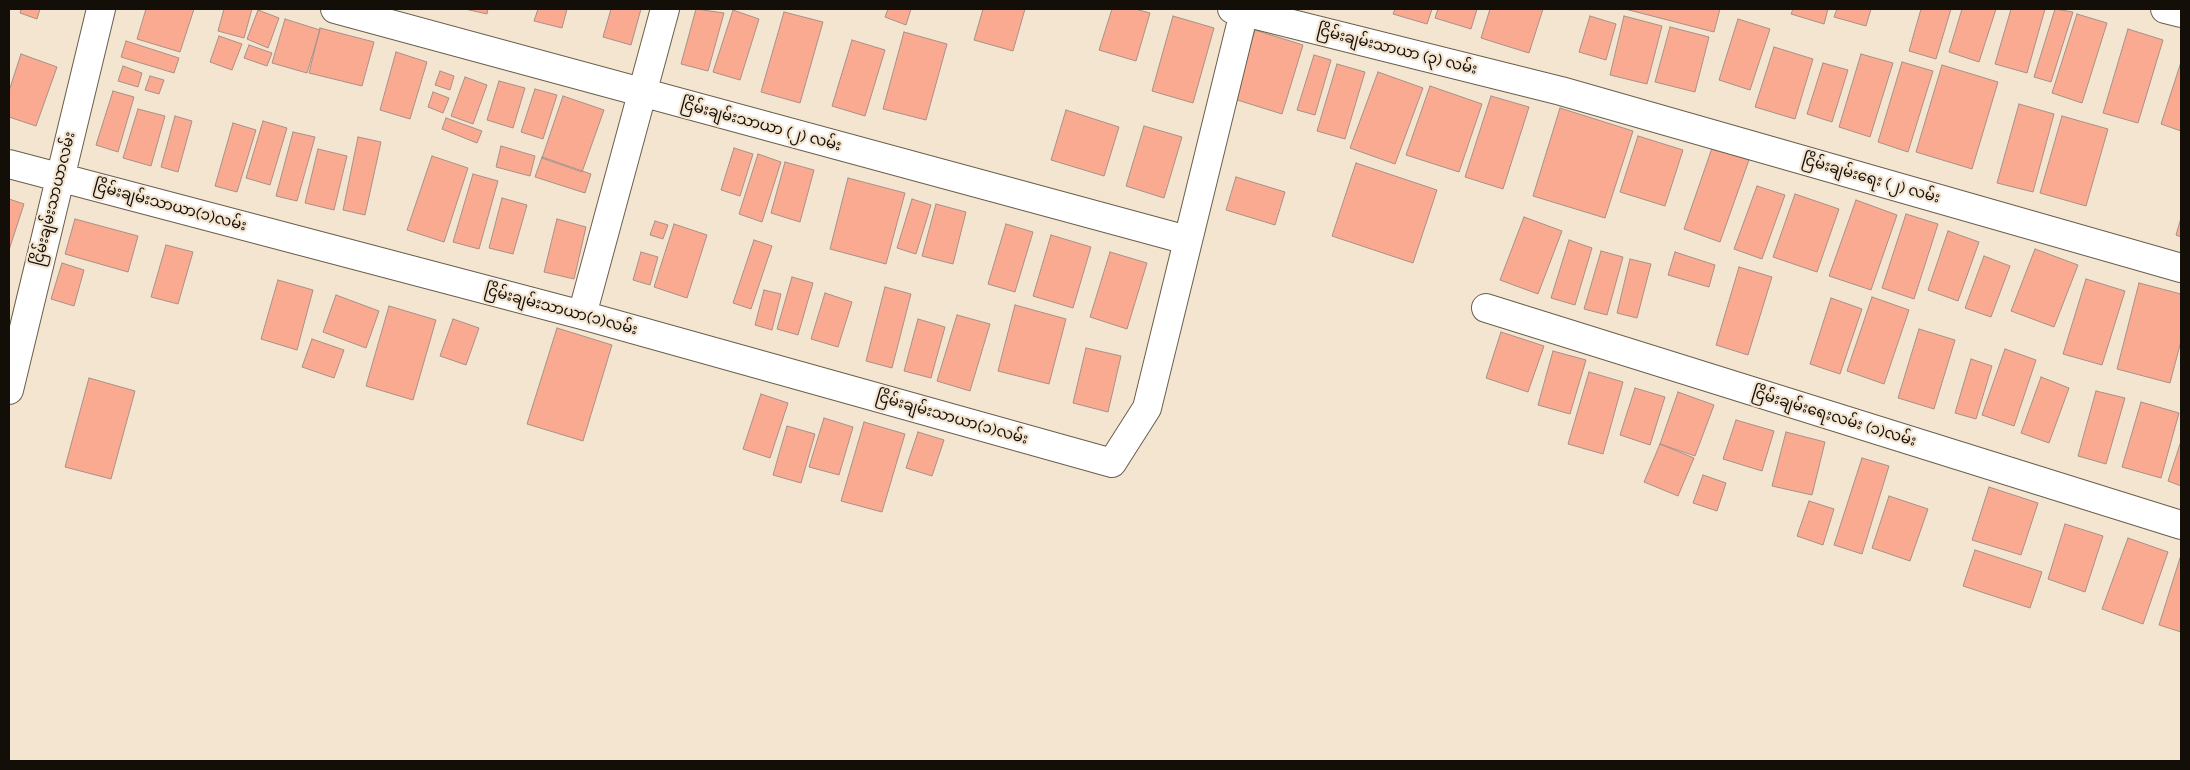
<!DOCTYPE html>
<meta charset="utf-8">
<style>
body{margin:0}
#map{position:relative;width:2190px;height:770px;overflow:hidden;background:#f4e5d1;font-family:Karla,sans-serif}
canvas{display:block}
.frame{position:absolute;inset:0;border:10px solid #130e08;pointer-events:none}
</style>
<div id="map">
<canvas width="2190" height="770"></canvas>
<div class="frame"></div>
</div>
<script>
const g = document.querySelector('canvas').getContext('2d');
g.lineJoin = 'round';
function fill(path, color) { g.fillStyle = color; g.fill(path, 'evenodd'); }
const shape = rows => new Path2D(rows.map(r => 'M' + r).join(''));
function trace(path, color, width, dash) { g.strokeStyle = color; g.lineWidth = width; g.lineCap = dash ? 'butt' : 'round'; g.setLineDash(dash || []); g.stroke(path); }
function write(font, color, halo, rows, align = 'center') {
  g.font = font + ' Karla,"Noto Sans Myanmar",sans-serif'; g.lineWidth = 4.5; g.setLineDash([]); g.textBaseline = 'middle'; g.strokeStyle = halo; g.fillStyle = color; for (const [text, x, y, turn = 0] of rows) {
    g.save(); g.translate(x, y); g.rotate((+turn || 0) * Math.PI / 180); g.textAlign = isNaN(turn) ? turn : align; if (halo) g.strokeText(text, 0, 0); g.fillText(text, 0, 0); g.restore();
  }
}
const building = shape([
 [21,9,40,9,37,19,20,13,21,9],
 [146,9,194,9,180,52,137,39,146,9],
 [224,9,252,9,244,38,218,31,224,9],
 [465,9,488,9,487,14,465,9],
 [538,9,567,9,562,28,534,21,538,9],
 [611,9,641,9,631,45,603,37,611,9],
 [696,9,724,13,708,71,681,64,696,9],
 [888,9,911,9,906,25,885,17,888,9],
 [983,9,1025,9,1013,51,974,40,983,9],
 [1112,9,1135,9,1150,13,1136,61,1099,50,1112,9],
 [1395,9,1432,9,1427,24,1393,14,1395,9],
 [1438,9,1477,9,1471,29,1435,18,1438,9],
 [1490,9,1543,9,1529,53,1481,38,1490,9],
 [1625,9,1720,9,1714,32,1625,9],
 [1793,9,1828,9,1824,24,1791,14,1793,9],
 [1837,9,1871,9,1866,26,1834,17,1837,9],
 [1921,9,1951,9,1936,59,1909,51,1921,9],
 [1962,9,1996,9,1979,62,1949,52,1962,9],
 [2011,9,2045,9,2027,73,1995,64,2011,9],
 [2055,9,2073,12,2051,82,2034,77,2055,9],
 [258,10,279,18,268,48,247,39,258,10],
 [733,10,759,19,740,80,713,72,733,10],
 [784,12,823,22,800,103,761,92,784,12],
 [2077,14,2107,23,2082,103,2052,93,2077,14],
 [1173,16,1214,28,1193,103,1152,91,1173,16],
 [1590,16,1616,24,1606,60,1579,52,1590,16],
 [1624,16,1662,26,1647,84,1610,75,1624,16],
 [285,19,320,30,307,73,272,63,285,19],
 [1738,19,1770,29,1750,90,1719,80,1738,19],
 [1670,27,1709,37,1695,92,1655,82,1670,27],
 [320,28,374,42,362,86,309,73,320,28],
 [2128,29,2163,40,2138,123,2103,113,2128,29],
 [1255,30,1303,45,1282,114,1234,99,1255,30],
 [904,32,947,44,926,120,883,109,904,32],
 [219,36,242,44,232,70,210,62,219,36],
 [852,40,885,50,865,116,832,106,852,40],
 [126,41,179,58,174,73,121,57,126,41],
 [249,45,272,53,267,66,244,58,249,45],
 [1774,47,1813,59,1795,119,1755,107,1774,47],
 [396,52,427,62,410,119,380,110,396,52],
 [21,54,57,67,36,126,9,117,9,91,21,54],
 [1861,54,1893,63,1870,137,1839,127,1861,54],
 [1314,55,1331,60,1315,115,1297,110,1314,55],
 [1902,62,1933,71,1908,152,1878,142,1902,62],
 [2181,62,2181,131,2161,124,2181,62],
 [1823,63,1848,70,1832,122,1807,114,1823,63],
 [1337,64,1365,72,1345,139,1317,131,1337,64],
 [1942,65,1998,82,1972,169,1916,152,1942,65],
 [123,66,142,73,138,87,118,81,123,66],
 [440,71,454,76,450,90,435,85,440,71],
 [1378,72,1423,88,1395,164,1350,148,1378,72],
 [150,76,164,80,159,94,145,90,150,76],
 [465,77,487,85,473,124,451,116,465,77],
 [499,81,525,88,513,128,487,120,499,81],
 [1430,86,1482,104,1459,172,1406,155,1430,86],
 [535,89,557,95,543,139,521,132,535,89],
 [113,91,134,97,118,152,96,145,113,91],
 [433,92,449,98,443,113,428,107,433,92],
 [563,96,604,110,582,172,542,158,563,96],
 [1491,96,1529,107,1503,189,1465,177,1491,96],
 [2019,104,2054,114,2033,192,1997,183,2019,104],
 [1560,108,1633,131,1605,218,1533,196,1560,108],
 [138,109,165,116,151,166,123,158,138,109],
 [1066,110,1119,127,1104,176,1051,160,1066,110],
 [175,116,192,121,178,172,161,167,175,116],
 [2062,116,2108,129,2086,206,2040,193,2062,116],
 [446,118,482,131,477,143,442,129,446,118],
 [263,121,287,128,270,185,246,178,263,121],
 [233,123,256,130,237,192,215,186,233,123],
 [1144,126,1182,137,1164,198,1126,186,1144,126],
 [293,132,315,137,297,201,276,196,293,132],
 [1638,136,1683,150,1665,206,1620,192,1638,136],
 [358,137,381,142,365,215,343,210,358,137],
 [501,146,535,156,530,176,496,167,501,146],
 [734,148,753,154,740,196,721,190,734,148],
 [1712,148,1749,160,1720,242,1684,229,1712,148],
 [318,149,347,156,334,210,305,203,318,149],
 [758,154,781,162,762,222,739,214,758,154],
 [432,156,468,168,444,242,407,230,432,156],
 [542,157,591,174,585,193,535,177,542,157],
 [785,162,814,170,800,222,771,213,785,162],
 [1356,163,1437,190,1413,263,1332,236,1356,163],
 [473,174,498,181,479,249,453,242,473,174],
 [1236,177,1285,192,1275,225,1226,210,1236,177],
 [848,178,905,193,886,264,830,249,848,178],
 [1757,186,1785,195,1762,259,1734,249,1757,186],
 [1795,194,1839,209,1817,272,1773,257,1795,194],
 [502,198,527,205,513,254,489,248,502,198],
 [9,199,24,204,9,250,9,199],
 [912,199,931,205,916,254,897,248,912,199],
 [1856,200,1897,215,1871,290,1829,276,1856,200],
 [936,204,966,212,953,264,922,256,936,204],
 [1906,214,1938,224,1914,299,1882,288,1906,214],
 [1524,217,1562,231,1538,294,1500,280,1524,217],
 [2181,218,2181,237,2176,235,2181,218],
 [75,219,138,236,128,272,65,254,75,219],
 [557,219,586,227,574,279,544,272,557,219],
 [655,221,668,225,663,239,650,235,655,221],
 [674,224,707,235,687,298,654,287,674,224],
 [1006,224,1033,232,1015,292,988,284,1006,224],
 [1948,231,1979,242,1958,301,1928,290,1948,231],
 [1051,235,1091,247,1073,308,1033,296,1051,235],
 [754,240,772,246,751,309,733,303,754,240],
 [1569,240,1592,248,1575,305,1551,298,1569,240],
 [166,245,193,252,178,304,151,297,166,245],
 [2035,249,2078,265,2054,327,2011,311,2035,249],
 [1601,251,1623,257,1607,315,1584,309,1601,251],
 [641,252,658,257,650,285,633,280,641,252],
 [1110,252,1147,263,1127,329,1090,317,1110,252],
 [1675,252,1715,265,1709,287,1668,275,1675,252],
 [1984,256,2010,266,1991,317,1965,308,1984,256],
 [1630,259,1651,264,1637,318,1617,313,1630,259],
 [62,263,84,270,74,306,51,299,62,263],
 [1739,267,1772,277,1748,355,1716,345,1739,267],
 [792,277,813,283,798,335,777,329,792,277],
 [2086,279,2125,291,2102,365,2063,354,2086,279],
 [278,280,313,290,297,350,261,339,278,280],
 [2139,283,2181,294,2181,341,2170,383,2117,369,2139,283],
 [885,287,911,294,892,368,866,361,885,287],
 [764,290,781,294,772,330,755,325,764,290],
 [825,293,852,302,838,347,811,339,825,293],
 [336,295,379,311,366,348,323,332,336,295],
 [1872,297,1909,310,1884,384,1847,371,1872,297],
 [1831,298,1862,309,1840,374,1810,364,1831,298],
 [1015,305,1066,319,1049,384,998,371,1015,305],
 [389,306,436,320,413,400,366,386,389,306],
 [957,315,990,324,970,391,937,381,957,315],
 [453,319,479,328,466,365,440,356,453,319],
 [918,319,945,327,931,378,904,371,918,319],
 [557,328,612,345,583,441,527,424,557,328],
 [1919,329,1955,340,1934,409,1898,398,1919,329],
 [1501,332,1544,346,1528,392,1486,378,1501,332],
 [312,339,344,350,334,378,302,367,312,339],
 [1086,348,1121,356,1108,412,1073,403,1086,348],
 [2005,349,2036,360,2014,426,1982,415,2005,349],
 [1553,351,1586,360,1570,414,1538,405,1553,351],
 [1971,359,1992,366,1976,419,1955,413,1971,359],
 [1589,372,1623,382,1603,454,1568,444,1589,372],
 [2041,377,2069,388,2049,443,2021,433,2041,377],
 [89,378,135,391,111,479,65,467,89,378],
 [1635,388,1665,397,1650,445,1620,435,1635,388],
 [2096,391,2125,398,2106,464,2078,456,2096,391],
 [1678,392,1714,405,1695,456,1660,444,1678,392],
 [761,394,788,403,770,458,743,449,761,394],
 [2141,402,2179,413,2161,478,2122,467,2141,402],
 [824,418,853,427,839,475,809,467,824,418],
 [1736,420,1774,431,1762,471,1723,459,1736,420],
 [864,422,905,434,882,512,841,501,864,422],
 [787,426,815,434,801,483,773,475,787,426],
 [918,432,944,440,932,476,906,468,918,432],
 [1786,432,1825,442,1812,495,1772,486,1786,432],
 [2181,441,2181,486,2168,481,2181,441],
 [1660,444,1694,458,1678,496,1644,482,1660,444],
 [1862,458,1889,466,1862,554,1834,545,1862,458],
 [1703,475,1726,483,1717,511,1693,503,1703,475],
 [1989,487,2038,503,2021,555,1972,540,1989,487],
 [1889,496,1928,509,1910,561,1872,548,1889,496],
 [1809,501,1834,509,1823,545,1797,536,1809,501],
 [2065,524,2103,536,2085,592,2048,579,2065,524],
 [2128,538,2168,552,2143,624,2102,609,2128,538],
 [1975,550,2042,572,2030,608,1963,586,1975,550],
 [2180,558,2181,558,2181,632,2159,625,2180,558]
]);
const minor = shape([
 [335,9,1187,240],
 [1232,9,1561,91,2181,268],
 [2165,9,2181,13],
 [9,164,582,315,1112,463,1147,408,1244,12],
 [1486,308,2181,525],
 [582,315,665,9],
 [9,390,101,9]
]);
const streetNames = [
 ["ငြိမ်းချမ်းသာယာ (၃) လမ်း",1397,50,14],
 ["ငြိမ်းချမ်းသာယာ (၂) လမ်း",761,125,15],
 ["ငြိမ်းချမ်းရေး (၂) လမ်း",1871,179,16],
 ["ငြိမ်းချမ်းသာယာလမ်း",54,199,-76],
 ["ငြိမ်းချမ်းသာယာ(၁)လမ်း",170,206,15],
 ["ငြိမ်းချမ်းသာယာ(၁)လမ်း",561,310,15],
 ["ငြိမ်းချမ်းရေးလမ်း (၁)လမ်း",1834,417,17],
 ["ငြိမ်းချမ်းသာယာ(၁)လမ်း",952,418,16]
];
fill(building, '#f9aa90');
trace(building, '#a89088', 1);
trace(minor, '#6a5e4c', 30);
trace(minor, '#fff', 28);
write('15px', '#130e08', '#f4e5d1', streetNames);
</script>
